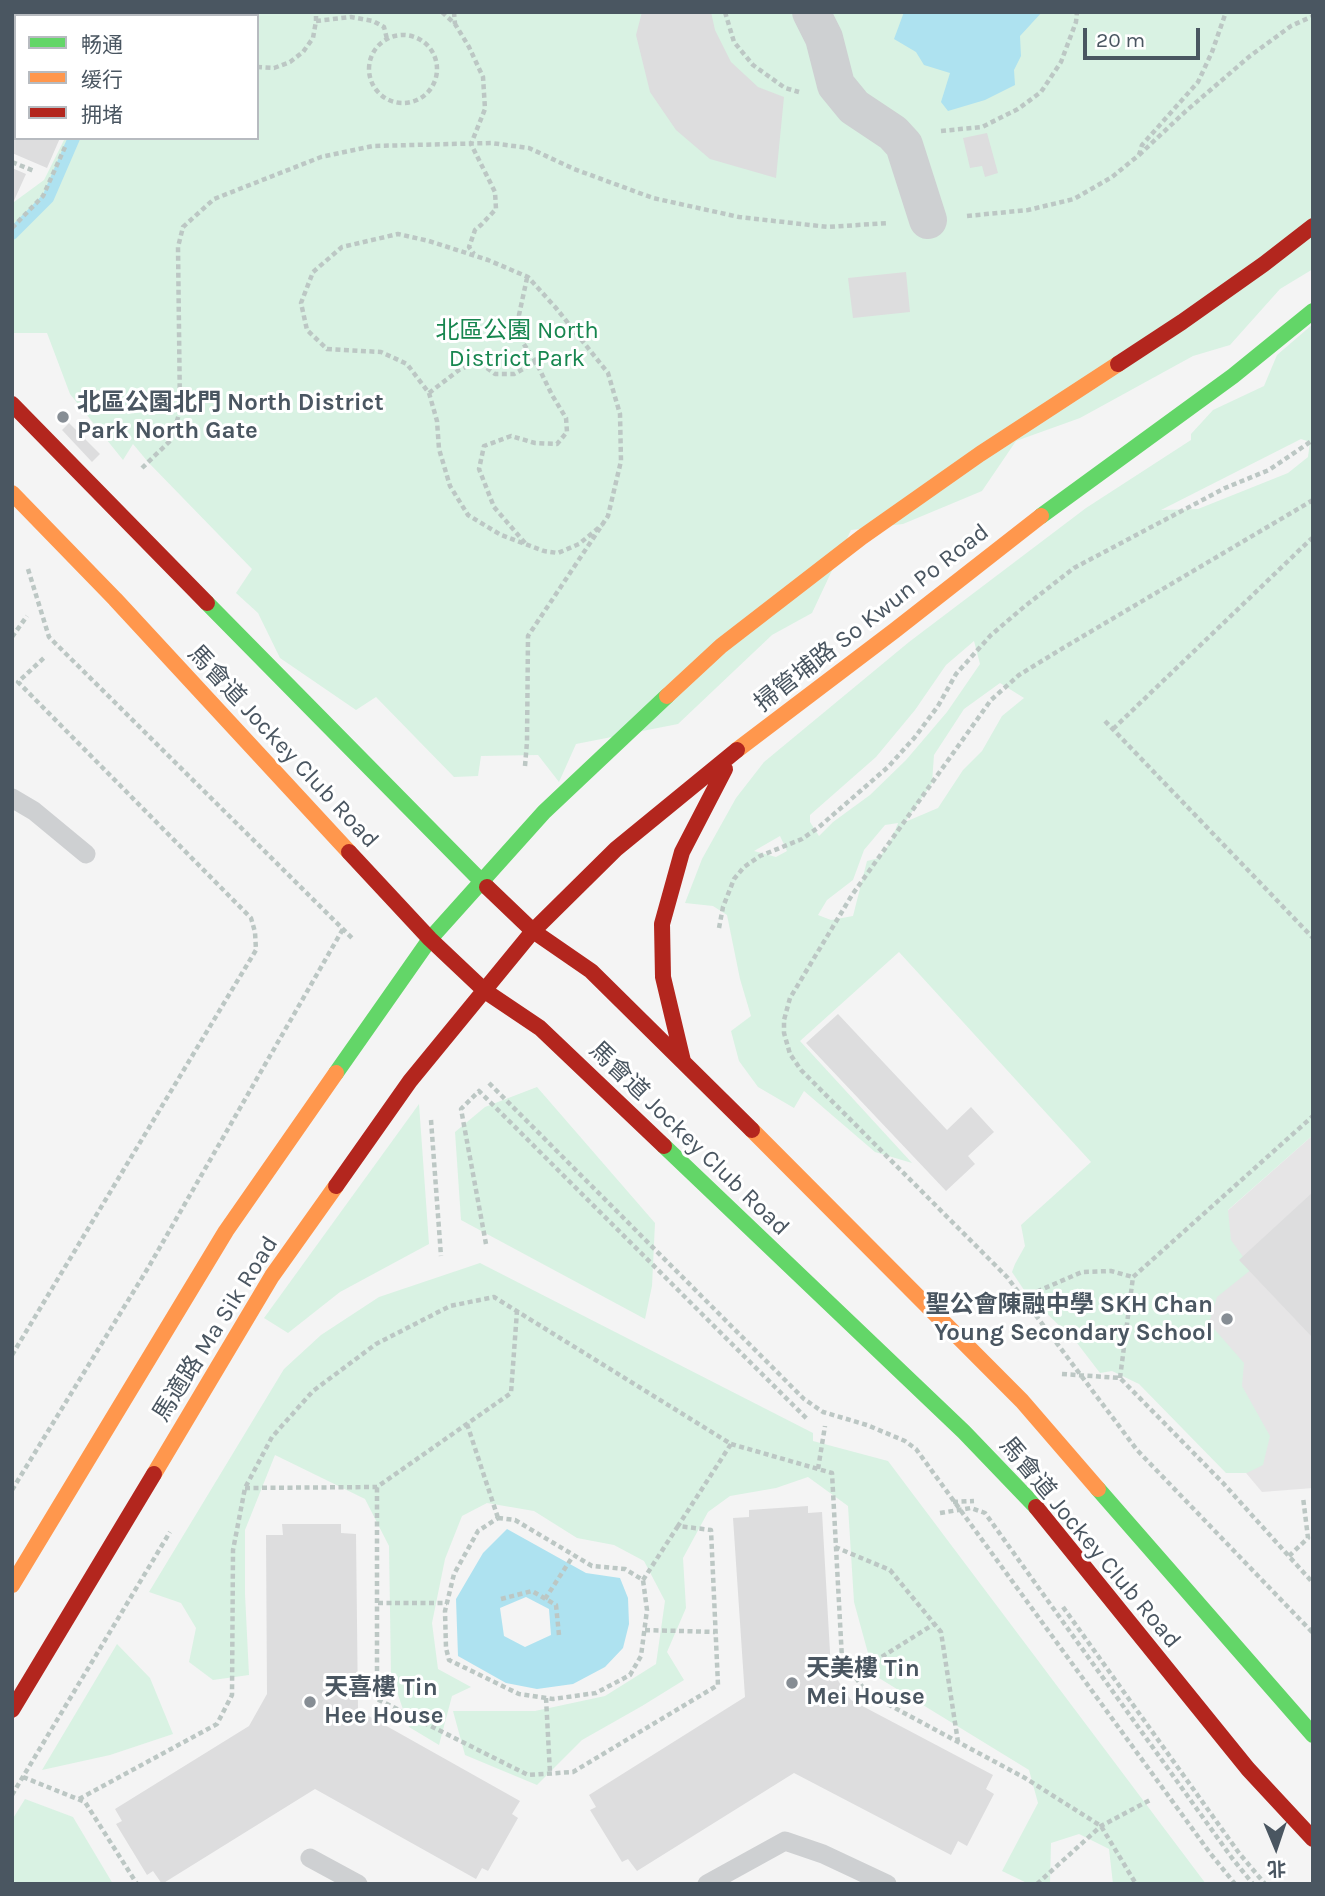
<!DOCTYPE html>
<meta charset="utf-8">
<style>
body{margin:0}
#map{position:relative;width:1325px;height:1896px;overflow:hidden;background:#f4f4f4;font-family:Karla,"Noto Sans SC",sans-serif}
canvas{display:block}
.frame{position:absolute;inset:0;border:14px solid #4a5661;pointer-events:none}
.legend{position:absolute;left:14px;top:14px;width:245px;height:126px;box-sizing:border-box;background:#fff;border:2px solid #b7bbc0;margin:0;padding:9px 12px;list-style:none;font-size:21px;color:#4a5661}
.legend li{display:flex;align-items:center;gap:14px;height:35px}
.legend b{width:35px;border:2px solid #b7bbc0}
.north{position:absolute;left:1241px;top:1812px;width:70px;height:70px;-webkit-text-stroke:5px #fff;paint-order:stroke;rotate:178deg;font-size:19px;font-weight:700;line-height:28px;text-align:center;color:#4a5661}
.north::after{content:'';display:block;margin:auto;width:24px;height:32px;background:#4a5661;clip-path:polygon(50% 0,100% 100%,50% 72%,0 100%)}
.scale{position:absolute;left:1083px;top:28px;width:117px;height:32px;box-sizing:border-box;border:4px solid #4a5661;border-top:0;padding-left:9px;font-size:21px;line-height:24px;white-space:nowrap;color:#4a5661;-webkit-text-stroke:5px #fff;paint-order:stroke}
</style>
<div id="map">
<canvas width="1325" height="1896"></canvas>
<div class="frame"></div>
<ul class="legend">
<li><b style="height:9px;background:#63d668"></b>畅通</li>
<li><b style="height:9px;background:#ff974d"></b>缓行</li>
<li><b style="height:9px;background:#b3261e"></b>拥堵</li>
</ul>
<div class="north">北</div>
<div class="scale">20 m</div>
</div>
<script>
const g = document.querySelector('canvas').getContext('2d');
g.lineJoin = 'round';
function fill(path, color) { g.fillStyle = color; g.fill(path, 'evenodd'); }
const shape = rows => new Path2D(rows.map(r => 'M' + r).join(''));
function trace(path, color, width, dash) { g.strokeStyle = color; g.lineWidth = width; g.lineCap = dash ? 'butt' : 'round'; g.setLineDash(dash || []); g.stroke(path); }
function write(font, color, halo, rows, align = 'center') {
  g.font = font + ' Karla,"Noto Sans SC",sans-serif'; g.lineWidth = 6; g.setLineDash([]); g.textBaseline = 'middle'; g.strokeStyle = halo; g.fillStyle = color; for (const [text, x, y, turn = 0] of rows) {
    g.save(); g.translate(x, y); g.rotate((+turn || 0) * Math.PI / 180); g.textAlign = isNaN(turn) ? turn : align; if (halo) g.strokeText(text, 0, 0); g.fillText(text, 0, 0); g.restore();
  }
}
const education = shape([
 [1313,1135,1313,1488,1262,1492,1236,1461,1146,1283]
]);
const green = shape([
 [139,12,1313,12,1313,269,1280,289,1230,345,1193,356,1080,418,1016,441,982,491,903,524,851,530,812,613,772,635,678,724,576,744,559,782,538,755,481,756,478,776,454,777,376,697,356,710,280,658,258,613,236,593,252,569,148,462,133,444,123,460,70,394,47,333,12,333,12,214,14,202,44,180,65,138,257,138,257,16,137,16],
 [1313,324,1313,1135,1228,1210,1231,1240,1252,1269,1217,1297,1209,1323,1244,1363,1242,1386,1270,1436,1263,1465,1247,1473,1226,1473,1139,1384,1112,1371,1100,1373,1077,1343,1026,1293,1012,1272,1015,1264,1025,1246,1021,1225,1091,1162,899,952,800,1041,912,1163,875,1152,804,1091,794,1108,758,1087,739,1061,731,1031,751,1016,740,979,727,915,713,906,685,903,702,859,736,798,764,762,909,642,1086,508,1191,440,1191,434,1213,410,1264,386,1277,355],
 [1301,439,1310,442,1308,457,1288,473,1198,509,1161,510],
 [974,641,980,664,947,712,906,760,870,795,833,822,819,836,810,822,810,815,876,757,915,710,946,665],
 [1000,683,1024,698,1002,716,982,751,963,770,938,808,905,822,932,783,934,755,964,709],
 [898,823,890,843,879,858,867,861,853,916,831,920,818,915,827,900,853,880,864,850,885,825],
 [780,836,787,851,776,857,754,851],
 [537,1087,655,1223,652,1286,645,1319,461,1220,455,1132,485,1107],
 [419,1104,429,1244,340,1292,288,1333,264,1318],
 [480,1263,813,1433,813,1441,888,1461,1206,1884,1113,1884,1109,1849,1079,1834,1051,1843,1050,1884,1029,1884,1002,1871,1038,1803,1029,1770,874,1675,854,1602,848,1506,808,1477,776,1488,730,1496,708,1512,683,1558,686,1608,667,1652,684,1680,642,1706,582,1740,537,1785,465,1755,453,1711,535,1711,605,1696,656,1664,665,1601,644,1561,614,1545,577,1538,534,1511,487,1503,462,1516,445,1559,432,1623,438,1669,471,1687,452,1696,439,1745,409,1727,391,1674,389,1546,365,1499,275,1455,245,1530,245,1594,249,1675,213,1680,189,1662,196,1628,181,1603,149,1592,284,1369,321,1335,379,1297],
 [117,1644,150,1678,173,1734,110,1755,42,1770],
 [25,1799,73,1817,113,1884,12,1884,12,1820]
]);
const water = shape([
 [904,12,1042,12,1020,36,1021,56,1014,70,1015,85,985,100,948,111,941,102,950,73,924,65,916,52,894,39],
 [507,1529,586,1573,620,1578,628,1598,629,1624,623,1648,605,1667,573,1684,537,1689,506,1683,458,1656,456,1599,483,1553],
 [526,1597,549,1609,551,1635,525,1647,504,1636,500,1608]
]);
const stream = shape([
 [129,16,131,12],
 [12,234,48,198,74,138]
]);
const building = shape([
 [78,12,119,12,117,16,87,16],
 [642,12,711,12,715,30,731,62,758,87,784,97,776,178,710,159,676,130,650,92,636,35],
 [16,70,16,138,60,138,47,168,12,153,12,79],
 [987,133,998,173,985,177,982,166,970,168,963,138],
 [12,168,26,174,12,205],
 [906,272,910,312,853,318,848,278],
 [69,423,100,454,92,462,62,430],
 [838,1014,947,1130,971,1107,994,1132,968,1156,975,1164,946,1191,806,1043],
 [1313,1192,1313,1338,1239,1260],
 [808,1506,808,1513,822,1512,831,1670,851,1700,993,1775,986,1789,994,1794,967,1846,958,1841,951,1855,794,1773,637,1871,628,1859,622,1862,590,1810,596,1807,589,1795,745,1697,733,1518,749,1517,749,1510],
 [282,1524,341,1524,341,1533,356,1534,358,1710,520,1801,512,1814,518,1818,488,1871,482,1868,476,1879,315,1789,162,1884,153,1871,147,1875,116,1824,122,1821,115,1809,249,1726,267,1694,266,1535,283,1535]
]);
const path = shape([
 [57,12,65,16],
 [442,12,455,24,469,47,483,77,485,109,471,144,495,192,496,209,481,225,475,230,469,247,474,254],
 [454,12,455,24],
 [725,12,734,42,753,65,785,88,799,92],
 [36,16,37,12],
 [124,16,125,12],
 [215,16,215,12],
 [316,21,351,17,373,21,384,27,387,39],
 '369 69a34 34 0 1 1 68 0a34 34 0 1 1-68 0Z',
 [12,67,16,59],
 [257,67,274,68,290,62,303,52,313,38,316,21,316,12],
 [941,131,982,127,1018,109,1041,92,1061,62,1076,22,1077,12],
 [1139,155,1186,111,1250,56,1291,26,1313,16],
 [12,162,34,171],
 [967,216,1028,210,1074,199,1112,177,1139,155,1142,145,1198,82,1212,52,1226,12],
 [12,228,43,196,65,147],
 [429,393,459,370,472,364,483,365,495,374,514,374,536,362],
 [142,468,171,440,180,411,178,247,183,227,214,199,321,157,373,146,491,143,529,148,574,169,653,198,739,217,828,227,888,223],
 [1313,500,1063,648,1019,675,991,700,852,895,790,998,784,1020,784,1033,790,1054,801,1070,1007,1277,1137,1450,1313,1633],
 [525,543,494,507,479,469,484,446,511,436,535,443,557,444,567,432,566,418,552,395,536,362,523,343,519,315,527,278],
 [28,569,49,637,353,939],
 [12,637,27,616],
 [1105,721,1313,938],
 [1113,729,1311,539,1313,541],
 [525,766,527,742,528,636,608,516,621,461,620,414,608,373,556,308,528,277,488,260,429,241,398,234,342,247,313,272,301,303,307,330,327,349,381,352,407,364,429,393,437,421,439,449,450,486,468,515,501,535,544,551,558,553,579,544,602,525],
 [719,928,723,907,734,879,744,867,760,856,802,839,819,827,888,767,915,737,938,706,956,674,991,635,1025,606,1074,568,1225,488,1269,470,1313,440],
 [489,1083,804,1399,823,1412,867,1425,905,1441,916,1449,1210,1853,1235,1884],
 [431,1120,441,1256],
 [486,1244,461,1109,479,1091,807,1419],
 [1009,1310,1022,1298,1082,1272,1111,1271,1133,1277],
 [12,1355,256,950,255,932,251,918,18,682,46,656],
 [1062,1374,1120,1378,1223,1483,1313,1583],
 [1120,1378,1133,1277,1313,1116],
 [467,1424,498,1518],
 [731,1444,832,1473,842,1659,867,1693,1025,1778,1101,1826,1136,1884],
 [818,1469,825,1426],
 [245,1488,377,1487,511,1393,517,1311],
 [12,1490,148,1268,343,929],
 [953,1502,974,1501],
 [940,1513,971,1508,985,1513,1232,1858,1253,1884],
 [498,1518,515,1520,592,1566,625,1569,643,1580,647,1610,641,1656,630,1675,596,1693,553,1699,519,1694,449,1660,446,1648,445,1611,454,1574,478,1531,498,1518],
 [835,1547,890,1570,941,1632,958,1742],
 [1289,1556,1308,1538,1303,1497],
 [643,1580,678,1526],
 [501,1599,532,1591,556,1605,559,1635],
 [545,1599,573,1556],
 [378,1603,447,1603],
 [1063,1607,1239,1853,1265,1884],
 [645,1630,715,1632],
 [853,1675,934,1624],
 [546,1698,550,1773],
 [23,1777,85,1802,137,1884],
 [12,1795,170,1532],
 [79,1799,217,1724,232,1695,233,1550,245,1488,272,1437,313,1391,376,1344,450,1306,494,1297,731,1444,678,1526,711,1530,718,1685,573,1772,528,1775,377,1699,377,1487],
 [1037,1884,1101,1826,1150,1800]
]);
const lane = shape([
 [12,798,34,811,86,854],
 [310,1858,358,1884],
 [707,1884,785,1841,823,1854,887,1884]
]);
const street = shape([
 [811,12,824,38,836,85,854,107,893,133,904,145,928,220]
]);
const fast = shape([
 [1041,516,1233,376,1313,311],
 [207,603,487,887],
 [336,1073,430,939,544,812,667,696],
 [664,1146,964,1432,1036,1507],
 [1098,1489,1313,1735]
]);
const slow = shape([
 [12,493,115,599,349,852],
 [667,696,721,646,862,537,980,454,1118,364],
 [737,750,894,631,1041,516],
 [752,1130,1022,1401,1098,1489],
 [154,1474,272,1276,336,1186],
 [12,1585,226,1231,336,1073]
]);
const jam = shape([
 [1118,364,1182,322,1264,264,1313,226],
 [12,404,207,603],
 [349,852,430,939,485,991,540,1028,664,1146],
 [487,887,533,931,591,971,752,1130],
 [683,1061,663,977,662,924,682,852,725,769],
 [336,1186,410,1081,533,931,616,849,737,750],
 [1036,1507,1248,1769,1313,1839],
 [12,1710,154,1474]
]);
const markers = [
 [63,417,7,"#868d94"],
 [1227,1319,7,"#868d94"],
 [792,1683,7,"#868d94"],
 [310,1702,7,"#868d94"]
];
const parkNames = [
 ["北區公園 North",517,331],
 ["District Park",517,359]
];
const poiNames = [
 ["北區公園北門 North District",77,403],
 ["Park North Gate",77,431],
 ["聖公會陳融中學 SKH Chan",1213,1305,"right"],
 ["Young Secondary School",1213,1333,"right"],
 ["天美樓 Tin",806,1669],
 ["Mei House",806,1697],
 ["天喜樓 Tin",324,1688],
 ["Hee House",324,1716]
];
const streetNames = [
 ["掃管埔路 So Kwun Po Road",872,618,-38],
 ["馬會道 Jockey Club Road",283,747,47],
 ["馬會道 Jockey Club Road",689,1139,44],
 ["馬適路 Ma Sik Road",216,1329,-58],
 ["馬會道 Jockey Club Road",1090,1543,50]
];
fill(education, '#e6e5e6');
fill(green, '#d9f2e3');
fill(water, '#aee2f0');
trace(stream, '#aee2f0', 12);
fill(building, '#ddddde');
trace(path, '#bcc7c4', 4.5, [5, 3.5]);
trace(lane, '#ced0d2', 19);
trace(street, '#ced0d2', 38);
trace(fast, '#63d668', 16);
trace(slow, '#ff974d', 16);
trace(jam, '#b3261e', 16);
for (const [x, y, r, color] of markers) { const dot = new Path2D(); dot.arc(x, y, r, 0, 2 * Math.PI); g.fillStyle = color; g.fill(dot); trace(dot, '#fff', 2.5); }
write('24px', '#17864f', '#fff', parkNames);
write('bold 24px', '#4a5661', '#fff', poiNames, 'left');
write('24px', '#4a5661', '#fff', streetNames);
</script>
